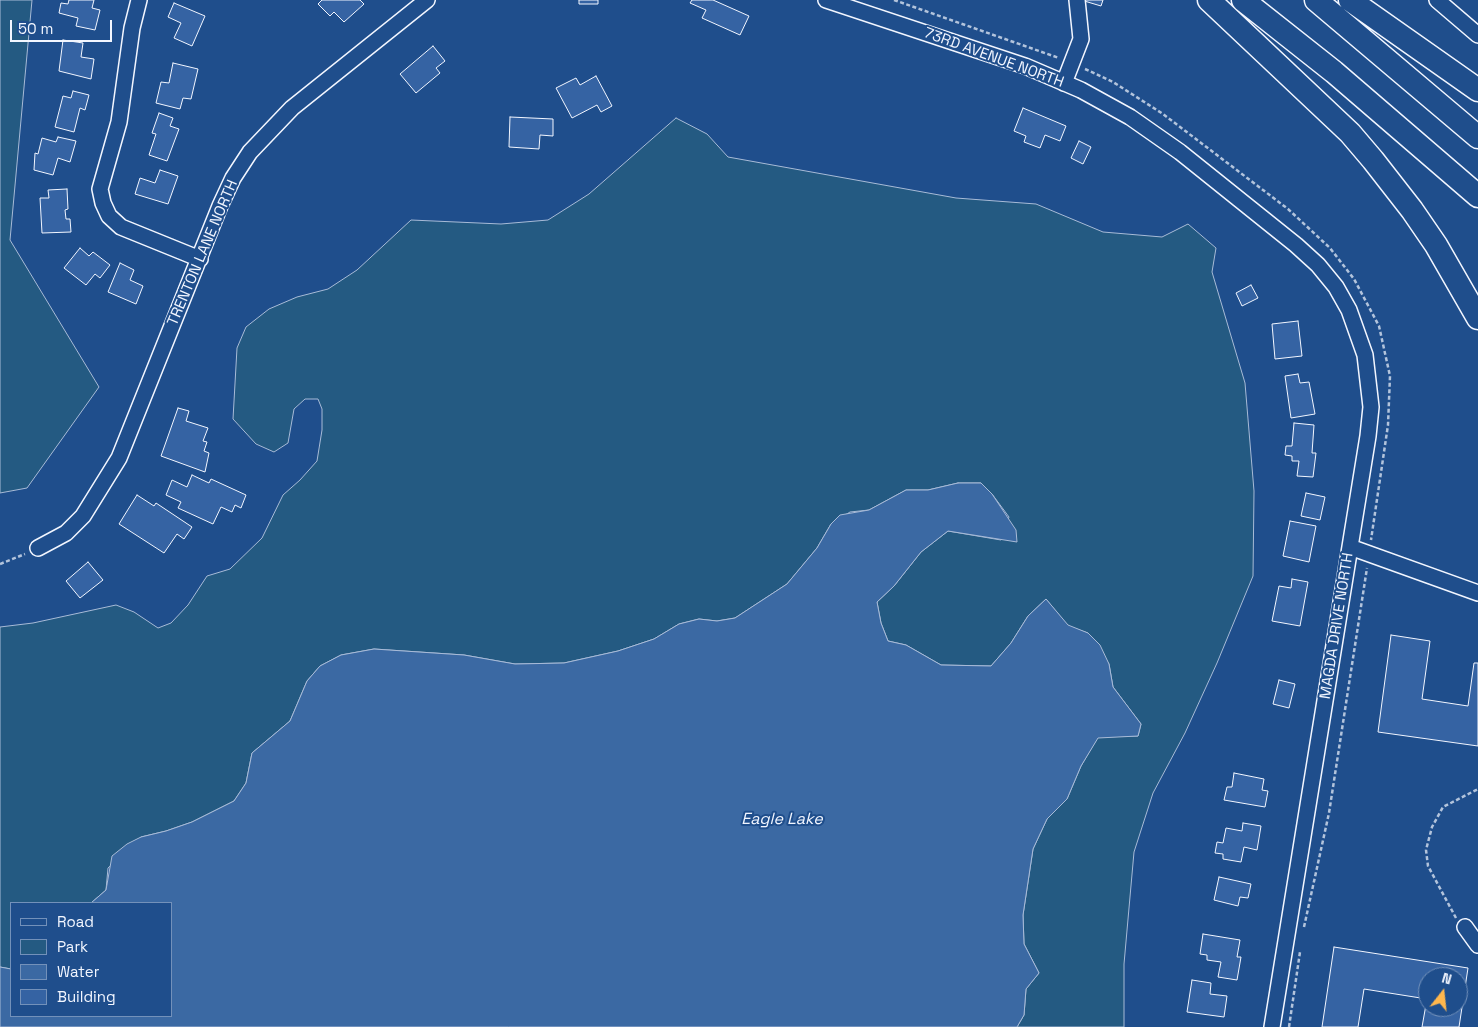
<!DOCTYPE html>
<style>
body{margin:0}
#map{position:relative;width:1478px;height:1027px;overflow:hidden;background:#1f4e8c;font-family:"Space Grotesk",sans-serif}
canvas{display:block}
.legend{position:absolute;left:10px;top:902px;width:162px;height:115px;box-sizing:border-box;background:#1f4e8c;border:1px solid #7391ba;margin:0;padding:6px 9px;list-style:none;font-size:15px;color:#f2f6ff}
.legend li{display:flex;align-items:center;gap:10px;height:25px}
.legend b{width:25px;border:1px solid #7391ba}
.north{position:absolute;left:1418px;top:967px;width:50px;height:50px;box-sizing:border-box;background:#1f4e8c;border:1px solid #7391ba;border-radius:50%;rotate:16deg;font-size:14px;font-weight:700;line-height:20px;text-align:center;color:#f2f6ff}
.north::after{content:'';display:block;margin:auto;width:18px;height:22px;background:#ffb74d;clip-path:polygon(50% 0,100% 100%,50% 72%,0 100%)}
.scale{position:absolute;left:10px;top:20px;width:102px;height:22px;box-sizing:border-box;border:2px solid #f2f6ff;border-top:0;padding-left:6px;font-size:15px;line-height:18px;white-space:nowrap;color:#f2f6ff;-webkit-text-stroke:4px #1f4e8c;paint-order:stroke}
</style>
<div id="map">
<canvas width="1478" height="1027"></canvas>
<ul class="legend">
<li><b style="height:6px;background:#1f4e8c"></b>Road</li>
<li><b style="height:14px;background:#245a82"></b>Park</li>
<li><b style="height:14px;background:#3b69a3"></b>Water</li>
<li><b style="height:14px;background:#3563a3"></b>Building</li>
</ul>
<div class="north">N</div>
<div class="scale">50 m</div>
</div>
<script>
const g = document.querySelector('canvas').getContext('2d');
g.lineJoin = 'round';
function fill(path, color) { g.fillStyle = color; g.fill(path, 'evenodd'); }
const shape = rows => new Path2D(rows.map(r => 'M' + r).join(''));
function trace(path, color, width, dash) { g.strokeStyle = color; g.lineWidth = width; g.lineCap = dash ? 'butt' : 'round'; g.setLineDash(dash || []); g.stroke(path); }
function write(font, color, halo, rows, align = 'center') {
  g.font = font + ' "Space Grotesk",sans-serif'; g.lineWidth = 4; g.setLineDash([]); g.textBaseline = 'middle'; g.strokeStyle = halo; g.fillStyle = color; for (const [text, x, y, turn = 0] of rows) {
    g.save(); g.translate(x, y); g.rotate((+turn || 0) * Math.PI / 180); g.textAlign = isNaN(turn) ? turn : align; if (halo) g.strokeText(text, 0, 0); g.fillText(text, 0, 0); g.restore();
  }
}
const green = shape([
 [0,0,32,0,10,240,99,387,27,488,0,493,0,0],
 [676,118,707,134,728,157,956,198,1036,204,1103,232,1162,237,1188,224,1216,248,1212,272,1245,383,1254,491,1253,576,1217,663,1185,733,1153,793,1134,852,1124,964,1124,1027,1017,1027,1024,1015,1026,989,1039,973,1024,944,1023,915,1033,849,1047,819,1067,799,1081,766,1098,737,1138,736,1141,724,1113,687,1109,664,1088,633,1068,626,1046,599,1028,616,1011,643,991,666,941,665,906,645,888,641,881,623,877,602,894,586,921,552,948,531,1001,540,1009,517,992,494,981,483,958,483,928,490,906,490,869,510,850,512,831,524,817,548,787,584,735,618,717,621,699,619,679,624,654,639,618,651,564,663,515,664,464,655,374,649,341,655,320,666,307,681,290,721,252,753,246,783,234,801,192,822,166,831,141,837,108,868,106,890,91,903,11,903,11,969,0,967,0,627,33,623,116,605,134,612,158,628,171,623,188,605,207,576,230,569,262,538,283,495,300,480,317,461,322,430,322,409,318,399,305,399,294,409,288,443,274,452,256,444,233,419,237,348,246,327,269,309,297,297,328,289,357,270,411,220,501,224,548,220,589,194,676,118]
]);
const water = shape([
 [958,483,981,483,992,494,1016,530,1017,542,948,531,921,552,894,586,877,602,881,623,888,641,906,645,941,665,991,666,1011,643,1028,616,1046,599,1068,625,1088,633,1100,645,1109,664,1113,687,1141,724,1138,736,1098,738,1081,766,1067,799,1047,819,1033,849,1023,915,1024,944,1039,973,1026,989,1024,1015,1017,1027,0,1027,0,967,11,969,11,1016,171,1016,171,903,91,903,106,890,112,856,127,844,141,837,166,831,192,822,234,801,246,783,252,753,290,721,307,681,320,666,341,655,374,649,464,655,515,664,564,663,618,651,654,639,679,624,699,619,717,621,735,618,787,584,817,548,831,524,840,515,869,510,906,490,928,490,958,483]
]);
const building = shape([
 [69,0,94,0,92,8,100,10,95,30,76,26,78,18,59,13,61,3,68,4,69,0],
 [322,0,360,0,364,4,344,22,334,12,330,16,318,4,322,0],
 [579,0,598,0,598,4,579,4,579,0],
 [692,0,713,0,749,16,740,35,702,18,706,10,690,3,692,0],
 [1081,0,1103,0,1101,6,1081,0],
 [174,3,205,16,192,46,174,38,181,23,168,17,174,3],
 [63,40,83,43,81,57,94,59,91,79,59,71,63,40],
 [433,46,445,61,436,68,440,73,416,93,400,74,433,46],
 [173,63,198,69,191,99,183,98,180,109,156,103,161,82,169,83,173,63],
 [596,76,612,106,601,112,597,105,572,118,556,88,576,78,580,85,596,76],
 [73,91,89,95,85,110,80,108,74,132,55,127,63,96,71,98,73,91],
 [1023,108,1066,126,1060,141,1045,135,1040,148,1024,142,1026,136,1014,131,1023,108],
 [159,113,173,118,170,126,179,129,167,161,149,155,156,134,152,133,159,113],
 [510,117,553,119,553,136,540,135,539,149,509,147,510,117],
 [58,137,76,141,70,162,58,158,53,175,34,170,35,153,38,154,42,138,56,142,58,137],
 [1079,141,1091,147,1083,164,1071,158,1079,141],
 [160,170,178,176,168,204,135,194,140,178,155,183,160,170],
 [67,189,68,209,65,210,66,219,70,219,71,232,42,233,40,198,49,198,48,190,67,189],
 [80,248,89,256,93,252,110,265,100,278,95,274,86,285,64,268,80,248],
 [120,263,134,270,130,280,143,286,136,304,108,292,120,263],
 [1251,285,1258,298,1242,306,1236,293,1251,285],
 [1298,321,1302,356,1275,359,1272,324,1298,321],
 [1298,374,1300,383,1309,382,1315,414,1291,418,1285,376,1298,374],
 [178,408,189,411,186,421,208,428,203,441,207,442,204,451,209,453,205,472,161,456,178,408],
 [1294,423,1314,425,1312,453,1316,453,1313,477,1297,476,1299,461,1292,461,1292,456,1285,455,1286,446,1292,446,1294,423],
 [192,475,209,483,211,479,246,495,241,508,235,505,232,512,221,507,213,524,178,508,181,502,166,495,172,480,187,487,192,475],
 [1306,493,1325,497,1320,520,1301,516,1306,493],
 [137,495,154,506,156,503,192,527,184,539,177,534,164,553,119,524,137,495],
 [1290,521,1316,526,1309,562,1283,556,1290,521],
 [88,562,103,580,80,598,66,581,88,562],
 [1292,579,1308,582,1300,626,1272,621,1279,586,1291,588,1292,579],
 [1391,635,1430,641,1422,699,1468,706,1474,663,1478,663,1478,746,1378,732,1391,635],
 [1279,680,1295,684,1289,708,1273,704,1279,680],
 [1234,773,1264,779,1262,790,1268,791,1265,807,1224,800,1227,787,1232,787,1234,773],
 [1243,823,1261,826,1257,850,1244,847,1241,862,1223,859,1223,854,1215,853,1217,842,1223,843,1226,828,1242,831,1243,823],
 [1219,877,1251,884,1248,898,1240,897,1238,906,1214,900,1219,877],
 [1203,934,1240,940,1237,957,1241,957,1237,980,1218,977,1221,962,1207,960,1207,955,1200,954,1203,934],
 [1334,947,1468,968,1459,1027,1422,1027,1427,999,1364,989,1358,1027,1322,1027,1334,947],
 [1428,977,1458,977,1458,1007,1428,1007,1428,977],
 [1192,980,1211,983,1210,994,1227,996,1224,1017,1187,1012,1192,980]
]);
const path = shape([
 [894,0,1059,58],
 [1085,69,1113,82,1163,114,1288,209,1330,248,1354,279,1379,326,1390,376,1388,425,1371,540],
 [0,564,25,554],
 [1456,918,1428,866,1426,850,1432,827,1443,807,1478,789],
 [1304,927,1329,813,1367,568],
 [1289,1027,1300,952]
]);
const minor = shape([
 [139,0,132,28,119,122,100,189,103,203,109,216,121,227,200,259],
 [826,0,1025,66,1081,90,1130,117,1180,152,1296,245,1318,265,1336,287,1349,310,1365,355,1371,407,1368,436,1272,1027],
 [1437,0,1478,35],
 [1064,83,1081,39,1077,0],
 [1350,547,1478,593],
 [38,548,66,533,83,516,119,458,220,206,233,178,250,152,292,108,427,0],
 [1465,927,1478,945]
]);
const highway = shape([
 [1209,0,1350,133,1373,160,1412,210,1436,245,1478,318],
 [1243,0,1334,72,1478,196],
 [1316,0,1478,137],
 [1350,0,1478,90]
]);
const streetNames = [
 ["73RD AVENUE NORTH",994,58,20],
 ["TRENTON LANE NORTH",203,253,-67],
 ["MAGDA DRIVE NORTH",1337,626,-81]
];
const waterNames = [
 ["Eagle Lake",782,820]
];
fill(green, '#245a82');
trace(green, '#a8bbd7', 1);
fill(water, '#3b69a3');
trace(water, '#a8bbd7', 1);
fill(building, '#3563a3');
trace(building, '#f2f6ff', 1);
trace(minor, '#f2f6ff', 18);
trace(highway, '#f2f6ff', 25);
trace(path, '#b3c4dc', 2.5, [4, 2.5]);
trace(minor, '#1f4e8c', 15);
trace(highway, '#1f4e8c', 22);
write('15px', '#f2f6ff', '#1f4e8c', streetNames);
write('italic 16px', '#f2f6ff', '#1f4e8c', waterNames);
</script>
